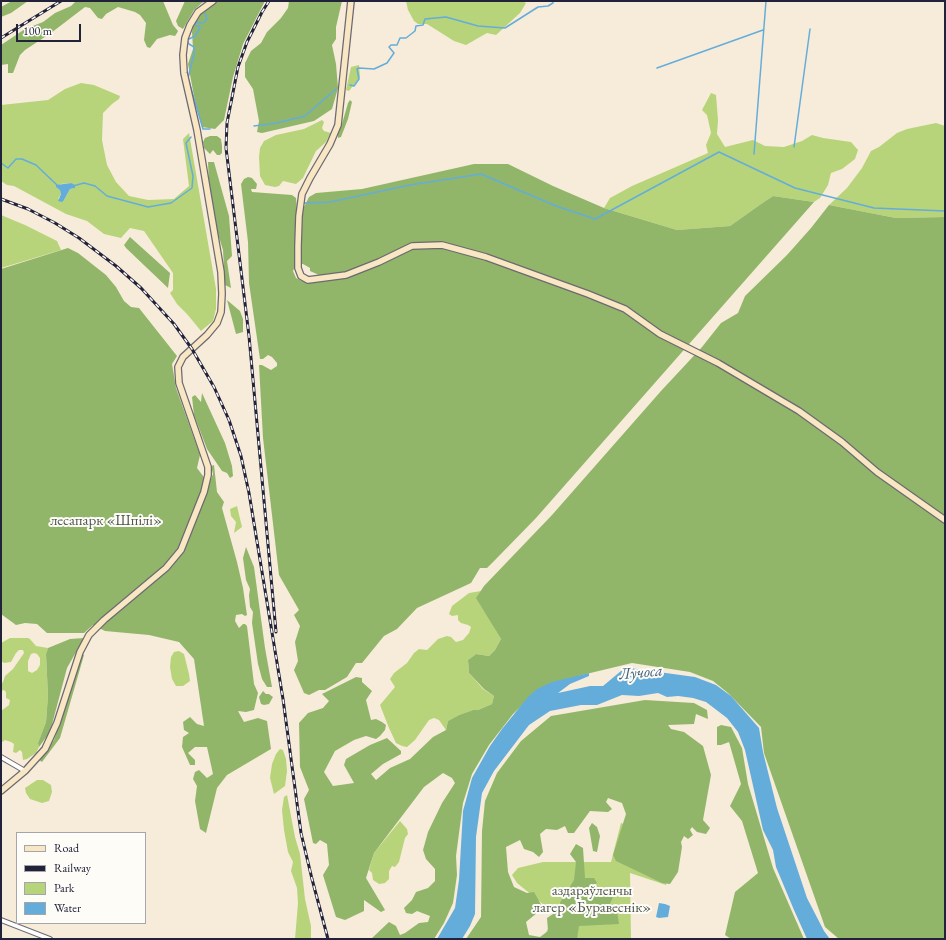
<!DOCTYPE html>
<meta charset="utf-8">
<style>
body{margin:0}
#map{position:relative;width:946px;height:940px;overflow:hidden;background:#f7ecd9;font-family:"EB Garamond",serif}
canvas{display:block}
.frame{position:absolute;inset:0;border:2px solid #22223b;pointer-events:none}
.legend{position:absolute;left:16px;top:832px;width:130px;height:92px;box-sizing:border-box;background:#fdfcf7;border:1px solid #a5a5ac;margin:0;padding:5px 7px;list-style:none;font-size:12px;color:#22223b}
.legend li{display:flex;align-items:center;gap:8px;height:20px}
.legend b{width:20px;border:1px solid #a5a5ac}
.scale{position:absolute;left:16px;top:24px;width:65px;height:18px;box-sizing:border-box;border:2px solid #22223b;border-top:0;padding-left:5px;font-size:12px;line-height:14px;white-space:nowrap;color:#22223b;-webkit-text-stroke:3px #fdfcf7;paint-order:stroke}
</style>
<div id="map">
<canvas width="946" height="940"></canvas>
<div class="frame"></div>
<ul class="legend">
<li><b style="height:5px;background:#f9e7c3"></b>Road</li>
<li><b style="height:5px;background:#22223b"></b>Railway</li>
<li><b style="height:11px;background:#b7d47a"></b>Park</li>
<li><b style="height:11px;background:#64addb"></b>Water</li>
</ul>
<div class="scale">100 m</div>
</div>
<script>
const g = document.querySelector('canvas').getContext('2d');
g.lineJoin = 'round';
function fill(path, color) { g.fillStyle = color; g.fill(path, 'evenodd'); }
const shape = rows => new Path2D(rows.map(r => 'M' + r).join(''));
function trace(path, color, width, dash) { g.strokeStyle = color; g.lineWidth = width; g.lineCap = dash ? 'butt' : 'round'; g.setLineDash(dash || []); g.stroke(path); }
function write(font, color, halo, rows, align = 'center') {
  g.font = font + ' "EB Garamond",serif'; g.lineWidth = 4; g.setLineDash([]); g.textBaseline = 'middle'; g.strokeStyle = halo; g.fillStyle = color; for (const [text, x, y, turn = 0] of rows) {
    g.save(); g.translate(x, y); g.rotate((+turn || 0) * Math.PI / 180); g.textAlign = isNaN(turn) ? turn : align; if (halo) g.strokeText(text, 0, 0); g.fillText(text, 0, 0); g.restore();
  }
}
const green = shape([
 [406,1,522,1,526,3,520,13,496,35,487,33,466,45,454,41,427,24,418,24,414,21,408,10],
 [359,65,360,77,349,91,346,90,351,67],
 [81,83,94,85,120,96,119,99,112,104,103,113,102,140,107,165,116,182,129,196,148,200,174,199,189,186,183,139,189,133,216,289,216,309,213,321,201,331,187,314,177,304,170,293,173,290,173,273,144,231,130,228,121,238,104,234,87,221,66,214,14,186,7,185,1,181,1,105,48,100,65,89],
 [71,183,74,188,70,189,64,200,58,199,61,194,60,184],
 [711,93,716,95,718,120,717,134,725,147,753,140,765,146,784,147,802,141,812,135,823,138,851,142,858,150,855,159,842,169,831,173,828,185,820,198,814,202,773,196,761,204,730,226,677,230,604,208,610,198,632,186,708,153,706,145,711,133,707,115,702,110],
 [322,120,324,122,322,128,324,131,331,133,326,142,316,151,303,178,296,184,283,181,279,186,275,187,265,185,260,176,259,157,260,148,264,141,276,135,304,129],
 [936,123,945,126,945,217,896,218,829,205,847,188,862,168,871,151,879,147,897,133,907,129],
 [1,215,25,225,57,241,61,250,1,268],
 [237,506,242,527,234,533,236,522,231,516,230,509],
 [481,591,477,598,501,639,495,650,489,656,476,654,468,660,469,673,483,689,494,696,492,704,478,710,473,710,459,715,448,721,446,730,439,720,434,718,429,720,415,740,407,747,402,746,396,743,389,728,380,705,395,687,390,679,394,673,407,663,414,653,419,649,427,650,438,639,447,636,451,637,456,642,463,640,469,633,471,627,468,625,461,623,458,620,458,615,452,616,449,614,452,606,469,593],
 [10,638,28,638,30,639,36,646,48,648,46,654,48,696,46,722,38,743,39,747,36,753,27,759,23,760,22,752,20,750,16,753,13,752,14,744,11,742,5,740,1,743,1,711,9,705,10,700,6,698,6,692,4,690,1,691,1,684,3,682,5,676,13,669,24,653,23,650,19,650,16,653,11,662,4,663,1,661,1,643],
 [34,653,37,654,40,658,40,665,37,670,32,673,28,671,28,661,31,654],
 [179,651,184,654,189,674,190,681,183,686,176,686,172,679,170,667,171,657,174,652],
 [280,749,283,750,286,759,287,771,285,786,274,794,270,778,272,764,276,754],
 [37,780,43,780,51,785,52,792,49,801,42,803,30,799,26,793,25,788],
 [287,795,295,837,300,854,305,899,311,926,311,939,295,939,298,903,297,888,291,871,293,862,288,852,284,830,282,810,284,797],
 [400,821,407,829,408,834,405,838,399,862,395,867,392,866,389,871,389,879,385,883,379,884,373,880,372,873,369,870,374,853],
 [621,823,677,845,666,885,630,873,631,939,543,939,555,914,517,883,512,875,518,868,543,862,611,862]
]);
const forest = shape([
 [12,1,28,1,11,13,1,17,1,7],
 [76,1,163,1,173,25,178,31,177,33,175,36,170,35,157,39,150,48,147,47,144,40,146,23,140,15,135,12,118,7,106,14,102,19,98,18,90,8,85,7,51,33,25,50,20,55,13,73,8,73,8,64,1,65,1,45,25,29,43,22,55,13,71,6],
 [185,1,204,1,194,10,183,29,178,26,176,21],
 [217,1,265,1,243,44,233,77,224,120,215,129,202,127,194,96,188,64,193,49,192,32,194,20],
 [289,1,342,1,336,27,336,39,332,45,336,64,338,88,332,109,314,121,262,133,257,132,259,121,253,89,245,77,245,63,251,51,261,43,267,32,281,18,288,8],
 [350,100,352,102,348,119,341,137,338,138,338,134,342,124,348,103],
 [210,136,217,136,221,139,222,146,222,153,220,155,217,155,213,150,210,154,204,148,203,142,205,138],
 [208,162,214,162,229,216,232,256,227,261,231,288,225,285,223,250,215,224,209,187],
 [474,164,508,164,553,186,604,208,677,230,730,226,761,204,773,196,814,202,536,518,497,558,487,568,480,568,471,583,417,608,397,629,384,636,362,663,356,663,347,677,325,690,319,690,309,695,304,693,294,670,298,661,295,642,300,626,294,615,299,610,279,575,263,438,259,365,262,365,271,370,277,366,277,363,272,357,268,355,263,359,260,359,249,283,248,242,241,184,244,179,248,177,252,178,257,184,256,189,251,189,252,192,292,195,296,198,297,210,302,211,309,197,316,193,362,189],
 [296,264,303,264,310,268,310,271,319,275,317,277,310,277,302,281,296,278,293,271],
 [829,205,896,218,945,217,945,939,839,939,825,927,764,753,761,727,728,693,713,681,690,672,632,663,582,675,540,688,513,714,489,745,472,774,463,803,456,856,457,875,453,903,444,923,434,939,371,939,389,922,396,926,400,935,405,933,419,923,428,922,430,916,417,911,412,914,406,913,404,908,412,900,416,892,428,888,435,881,435,869,426,859,423,850,428,832,442,803,455,783,452,778,443,773,424,787,374,853,366,878,385,910,381,912,364,900,364,911,345,920,336,917,323,875,329,865,327,844,320,840,316,844,313,843,304,799,309,790,300,767,299,723,308,713,323,708,329,701,322,694,356,677,362,678,362,682,372,691,366,700,371,720,376,719,382,722,386,725,385,730,380,736,376,739,366,736,354,740,335,751,324,772,333,786,354,783,344,765,346,759,370,745,387,738,401,751,401,754,383,764,371,774,376,780,390,768,410,759,433,737,446,730,448,721,459,715,473,710,478,710,492,704,494,696,484,689,469,673,468,660,476,654,489,656,495,650,501,639,476,598,484,586,552,515,661,391,702,347,721,323,738,313,745,296,787,255,811,228],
 [130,237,170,273,168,288,126,248,124,245],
 [68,248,78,253,106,275,116,287,124,301,131,307,139,308,177,356,172,364,176,388,200,455,197,468,209,484,213,474,211,466,214,465,217,492,224,502,222,508,237,562,243,588,247,615,245,616,242,614,236,615,235,621,239,628,243,624,245,624,247,626,254,684,258,693,254,710,246,712,238,711,244,722,258,718,267,721,271,749,227,775,217,788,206,833,200,829,195,801,197,786,193,779,195,772,199,770,207,778,213,774,207,747,195,747,188,753,195,760,195,765,190,765,182,747,183,737,189,733,184,730,183,722,190,717,197,724,204,726,194,659,179,642,149,635,105,631,93,625,84,633,47,633,37,624,25,623,16,625,1,614,1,269],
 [227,300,240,311,243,319,243,332,236,334],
 [202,393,225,443,232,466,233,476,230,478,227,473,222,471,207,449,194,415,192,397,195,395,201,402],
 [246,547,254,567,265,648,272,687,267,687,262,679,258,664,252,623,253,612,250,607,249,595,250,589,246,580,243,558],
 [84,638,67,668,50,732,39,747,38,743,46,722,48,696,46,654,48,648,70,639],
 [82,654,84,655,60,738,42,762,39,760,54,740],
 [263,691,266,694,269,694,273,697,269,704,264,705,261,704,259,697],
 [645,700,694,703,707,710,708,719,696,714,694,724,668,725,671,729,684,732,703,746,711,775,703,820,710,828,706,834,697,832,692,827,690,830,693,835,688,839,684,836,681,842,682,847,678,872,670,884,662,883,616,861,613,855,626,814,622,803,608,798,606,802,612,809,608,812,590,811,574,833,568,833,565,826,557,830,546,829,540,834,543,852,539,857,533,852,524,849,520,840,506,847,508,872,514,887,527,893,534,892,543,908,526,922,529,935,540,937,548,931,547,918,553,914,574,880,576,862,570,854,576,844,583,848,585,878,594,878,597,883,590,888,584,888,587,898,600,888,615,892,610,904,617,911,619,924,579,926,577,939,466,939,481,917,482,831,485,801,497,773,521,741,551,716],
 [721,725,731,727,742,748,748,784,773,868,804,939,731,939,725,935,735,892,758,873,742,821,730,806,741,784,729,742,721,745,717,745,717,727],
 [592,823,597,827,600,836,597,852,593,851,589,828]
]);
const water = shape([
 [71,183,75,185,75,188,70,189,64,200,62,202,58,201,61,194,60,190,56,187,56,185],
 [629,668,695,677,716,685,731,696,759,728,763,752,777,808,807,898,824,931,830,939,807,939,794,910,776,867,773,850,763,830,745,750,738,732,727,718,706,702,693,698,678,696,667,697,658,693,639,696,622,695,597,705,581,705,550,711,529,725,494,771,482,793,476,837,475,914,470,926,462,939,437,939,455,908,459,880,463,811,472,778,490,746,502,729,528,697,537,689,552,682,589,673,589,676,570,684,558,693,590,686,603,686,621,671],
 [659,903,665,904,670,906,668,917,659,918,656,917]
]);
const stream = shape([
 [203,2,203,1],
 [205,13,207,19,203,23,196,22,195,25,200,27,200,28,195,36,187,40,189,44,194,47,194,54,188,78,203,129,210,129],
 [657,68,763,30],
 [350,85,354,86,359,79,357,69,359,68,374,69,387,63,394,53,389,47,391,45,397,45,400,38,406,38,415,31,416,26,423,25,425,19,446,17,478,26,505,28,538,7,548,6,553,3,553,1],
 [254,126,277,123,305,116,336,89],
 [794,147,810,29],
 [754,154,766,1],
 [1,163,8,168,16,159,22,159,36,165,58,186],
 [73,186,84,183,95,186,107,196,148,207,171,203,192,188,193,176,186,143,191,137],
 [304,203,330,202,410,185,481,174,556,206,595,219,719,152,795,188,874,208,945,211]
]);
const street = shape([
 [1,757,25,771],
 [1,920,50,939]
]);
const secondary = shape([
 [351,1,338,125,330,144,310,178,302,194,299,216,298,246,298,268,301,276,308,280,346,275,379,262,412,246,442,245,486,257,588,294,625,309,660,334,718,363,799,411,842,442,877,472,945,520],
 [1,791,25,771,45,749,57,723,80,652,89,635,104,620,166,568,181,550,204,492,208,475,208,467,179,383,178,367,183,357,207,335,217,323,221,312,222,294,221,272,197,130,184,73,183,55,185,38,190,25,198,12,213,1]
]);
const rail = shape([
 [269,1,262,12,247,42,238,67,227,123,226,148,249,336,276,632],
 [1,38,61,1],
 [1,199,28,209,55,223,79,238,116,266,141,288,174,324,192,349,214,387,229,420,241,456,249,493,283,699,301,833,312,879,328,939]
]);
const parkNames = [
 ["лесапарк «Шпілі»",106,521],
 ["аздараўленчы",592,891],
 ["лагер «Буравеснік»",592,908]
];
const waterNames = [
 ["Лучоса",641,673,-5]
];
fill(green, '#b7d47a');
fill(forest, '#91b66a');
fill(water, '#64addb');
trace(stream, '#64addb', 1.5);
trace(street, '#6d6972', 6);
trace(secondary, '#6d6972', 8);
trace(street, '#fff', 4);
trace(secondary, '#f9e7c3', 5.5);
trace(rail, '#22223b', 3);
trace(rail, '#fdfcf7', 1.5, [4.5]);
write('15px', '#4f574e', '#fdfcf7', parkNames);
write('italic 16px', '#3c5a7b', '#fdfcf7', waterNames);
</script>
